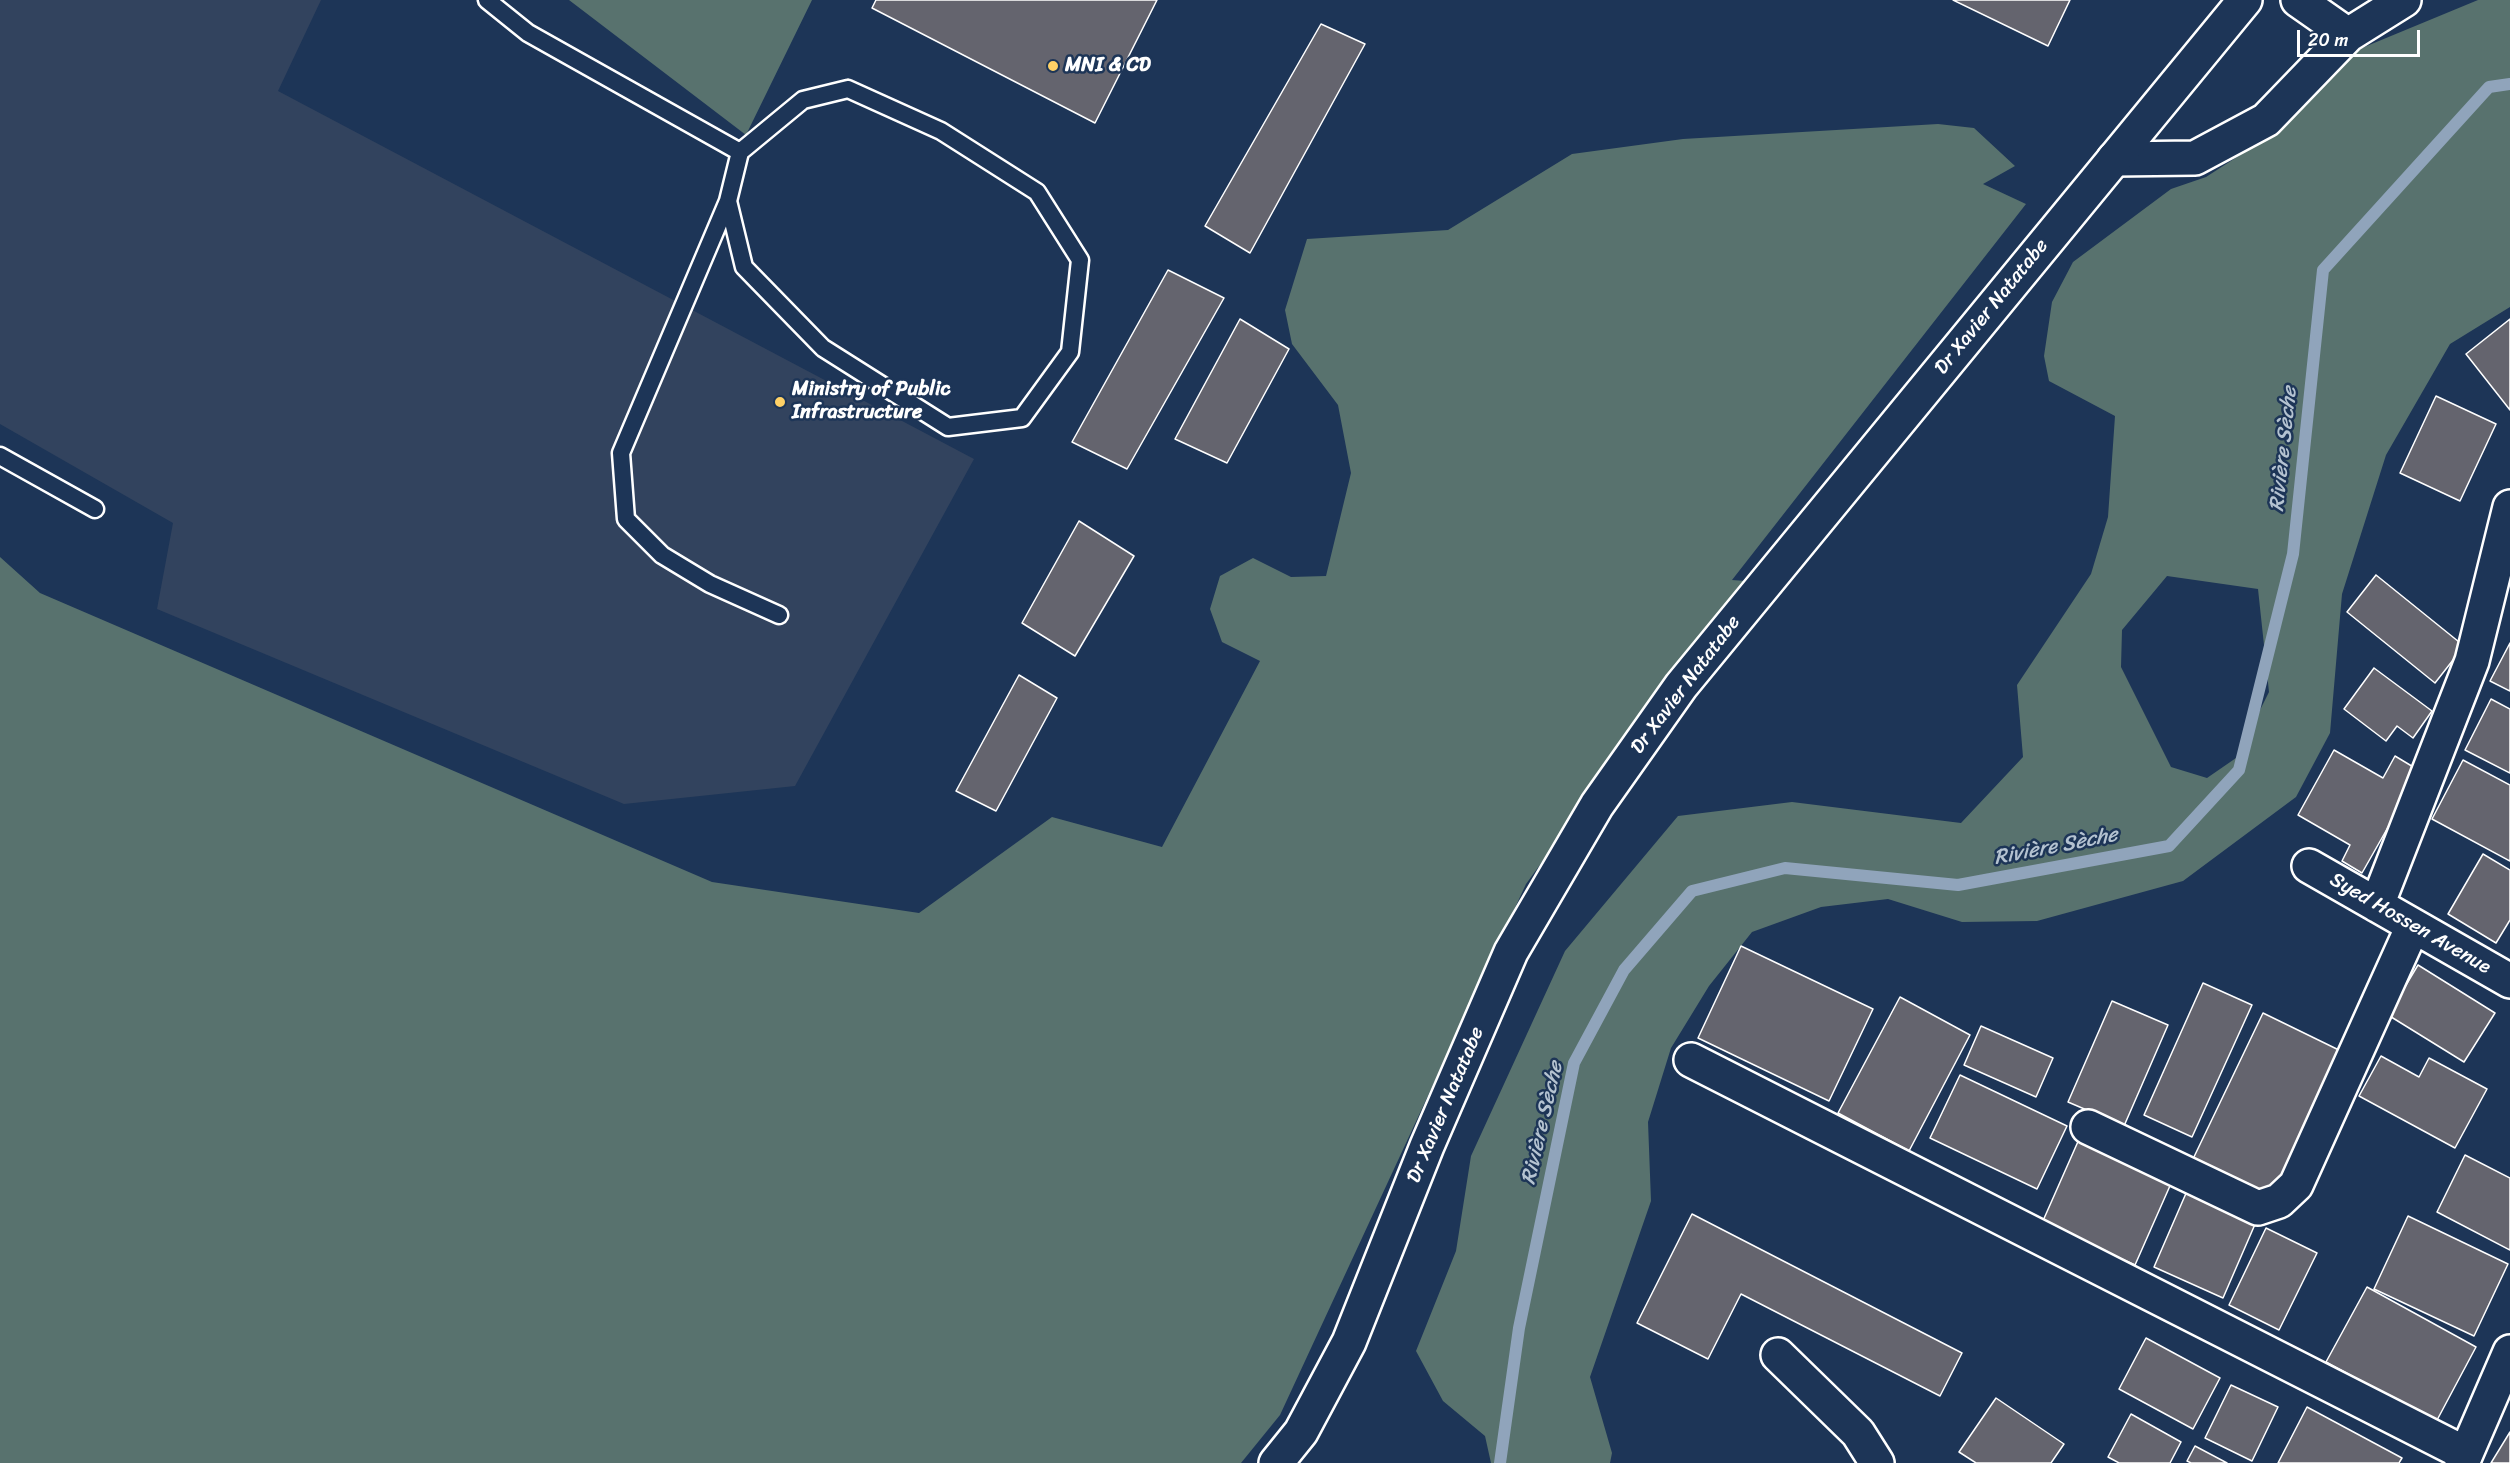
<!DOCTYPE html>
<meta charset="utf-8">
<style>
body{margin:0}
#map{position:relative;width:2510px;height:1463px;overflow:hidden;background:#1d3557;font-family:Sriracha,sans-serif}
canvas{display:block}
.scale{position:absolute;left:2297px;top:30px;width:123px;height:27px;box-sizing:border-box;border:3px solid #fff;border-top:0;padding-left:8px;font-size:18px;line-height:21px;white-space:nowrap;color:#fff;-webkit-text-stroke:4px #1d3557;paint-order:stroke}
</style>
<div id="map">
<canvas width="2510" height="1463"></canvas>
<div class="scale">20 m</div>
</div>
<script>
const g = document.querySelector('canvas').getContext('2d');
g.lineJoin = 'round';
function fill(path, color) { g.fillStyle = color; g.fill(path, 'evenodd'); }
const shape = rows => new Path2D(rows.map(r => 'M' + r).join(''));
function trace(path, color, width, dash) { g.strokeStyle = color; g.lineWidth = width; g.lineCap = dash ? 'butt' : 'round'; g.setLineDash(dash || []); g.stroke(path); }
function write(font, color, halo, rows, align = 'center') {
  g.font = font + ' Sriracha,sans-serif'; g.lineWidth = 5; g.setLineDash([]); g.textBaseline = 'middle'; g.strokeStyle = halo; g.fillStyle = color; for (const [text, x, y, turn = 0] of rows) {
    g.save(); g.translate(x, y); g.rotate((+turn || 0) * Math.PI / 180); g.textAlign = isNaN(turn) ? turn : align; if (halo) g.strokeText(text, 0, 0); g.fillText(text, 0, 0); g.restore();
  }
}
const built = shape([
 [0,0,321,0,278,91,974,459,795,786,624,804,157,609,173,523,0,424]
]);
const green = shape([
 [569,0,812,0,746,135],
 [2478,0,2510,0,2510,307,2450,344,2386,455,2342,594,2330,733,2296,797,2183,881,2037,921,1962,922,1888,899,1821,907,1752,932,1709,986,1671,1048,1648,1122,1651,1201,1590,1377,1612,1453,1610,1463,1491,1463,1485,1436,1443,1401,1416,1351,1456,1251,1471,1156,1565,951,1678,816,1792,802,1961,823,2023,757,2017,685,2091,574,2108,517,2115,416,2049,381,2044,356,2052,302,2073,262,2171,189,2206,177,2268,137,2345,55],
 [2167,576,2258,589,2269,692,2236,758,2207,778,2171,767,2121,667,2122,630],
 [1938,124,1974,128,2015,166,1983,184,2026,204,1732,580,1746,581,1526,884,1280,1415,1241,1463,0,1463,0,557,40,593,712,882,919,913,1052,817,1162,847,1260,661,1222,642,1210,609,1220,576,1253,558,1291,577,1326,576,1351,473,1338,405,1292,344,1285,310,1307,239,1448,230,1572,154,1683,139]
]);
const stream = shape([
 [1500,1463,1519,1328,1574,1063,1624,970,1692,891,1785,868,1958,885,2169,846,2239,770,2293,554,2323,270,2489,87,2510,84]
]);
const building = shape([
 [876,0,1157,0,1095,123,872,8,876,0],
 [1953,0,2070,0,2048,46,1953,0],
 [1321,24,1365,44,1250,253,1205,226,1321,24],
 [1168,270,1224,298,1127,469,1072,442,1168,270],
 [1240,319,1289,349,1227,463,1175,439,1240,319],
 [2510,319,2510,410,2466,354,2510,319],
 [2436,396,2496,424,2460,501,2400,473,2436,396],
 [1079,521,1134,556,1075,656,1022,623,1079,521],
 [2376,575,2464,646,2435,683,2347,612,2376,575],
 [2510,643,2510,691,2490,681,2510,643],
 [2374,668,2432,711,2413,738,2397,726,2386,741,2344,709,2374,668],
 [1019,675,1057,698,996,811,956,791,1019,675],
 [2491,699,2510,709,2510,773,2465,750,2491,699],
 [2334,750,2383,778,2395,756,2420,771,2362,873,2342,861,2350,845,2298,815,2334,750],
 [2463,760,2510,785,2510,861,2432,819,2463,760],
 [2483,854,2510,870,2510,920,2496,943,2448,914,2483,854],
 [1741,946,1873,1009,1829,1101,1698,1038,1741,946],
 [2418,965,2495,1013,2464,1062,2388,1015,2418,965],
 [2203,983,2252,1005,2192,1137,2144,1115,2203,983],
 [1900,997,1970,1035,1909,1151,1838,1113,1900,997],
 [2112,1001,2168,1025,2124,1126,2068,1102,2112,1001],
 [2263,1013,2345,1053,2284,1181,2257,1193,2192,1161,2263,1013],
 [1981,1026,2053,1058,2036,1097,1964,1065,1981,1026],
 [2381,1056,2419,1077,2429,1058,2487,1089,2455,1148,2359,1096,2381,1056],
 [1960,1075,2067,1126,2037,1189,1930,1138,1960,1075],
 [2080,1137,2173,1179,2135,1265,2042,1223,2080,1137],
 [2465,1155,2510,1178,2510,1250,2437,1212,2465,1155],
 [2187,1191,2256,1222,2223,1298,2154,1267,2187,1191],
 [1692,1214,1962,1353,1940,1396,1741,1294,1708,1359,1637,1323,1692,1214],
 [2408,1216,2508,1264,2474,1336,2374,1289,2408,1216],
 [2266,1228,2317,1253,2279,1330,2229,1305,2266,1228],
 [2367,1287,2476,1347,2436,1422,2326,1362,2367,1287],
 [2146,1338,2220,1378,2193,1429,2119,1389,2146,1338],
 [2231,1385,2278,1407,2252,1461,2205,1438,2231,1385],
 [1996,1398,2064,1444,2051,1463,1976,1463,1959,1452,1996,1398],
 [2307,1407,2402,1458,2399,1463,2278,1463,2307,1407],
 [2131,1414,2181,1442,2170,1463,2119,1463,2108,1457,2131,1414],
 [2510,1432,2510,1463,2491,1463,2510,1432],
 [2195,1446,2227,1463,2191,1463,2187,1461,2195,1446]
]);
const lane = shape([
 [487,0,528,33,740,152],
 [848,89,941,131,1037,192,1080,260,1070,352,1022,418,948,427,823,348,744,267,728,201,740,152,803,100,848,89],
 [728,201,621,453,626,519,662,555,710,584,779,615],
 [0,456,95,509]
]);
const street = shape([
 [2348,35,2404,0],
 [2114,159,2195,158,2266,120,2348,35,2298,0],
 [2309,866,2510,981],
 [2377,905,2472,661,2510,507],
 [1691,1060,2466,1454],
 [2088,1127,2258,1208,2279,1201,2296,1185,2413,926],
 [1778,1355,1858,1433,1877,1463],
 [2462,1463,2510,1352]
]);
const secondary = shape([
 [1276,1463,1301,1432,1349,1342,1427,1146,1511,952,1597,805,1681,686,2245,0]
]);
const markers = [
 [1053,66,6,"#ffd166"],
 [780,402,6,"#ffd166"]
];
const poiNames = [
 ["MNI & CD",1065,66],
 ["Ministry of Public",792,390],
 ["Infrastructure",792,413]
];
const streetNames = [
 ["Dr Xavier Natatabe",1992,307,-51],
 ["Dr Xavier Natatabe",1686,685,-53],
 ["Syed Hossen Avenue",2410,924,30],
 ["Dr Xavier Natatabe",1446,1105,-67]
];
const waterNames = [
 ["Rivière Sèche",2284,449,-84],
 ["Rivière Sèche",2056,847,-11],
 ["Rivière Sèche",1543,1123,-77]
];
fill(built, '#32435e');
fill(green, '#58726e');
trace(stream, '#90a4bb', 12);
fill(building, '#64646e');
trace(building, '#fff', 1.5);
trace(lane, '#fff', 21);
trace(street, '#fff', 38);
trace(secondary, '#fff', 38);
trace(lane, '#1d3557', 16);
trace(street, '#1d3557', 33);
trace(secondary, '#1d3557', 33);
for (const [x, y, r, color] of markers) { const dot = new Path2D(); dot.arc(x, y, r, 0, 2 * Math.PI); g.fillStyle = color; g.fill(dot); trace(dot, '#1d3557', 2); }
write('bold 20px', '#fff', '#1d3557', poiNames, 'left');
write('20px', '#fff', '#1d3557', streetNames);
write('italic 21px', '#b5c3d1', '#1d3557', waterNames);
</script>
